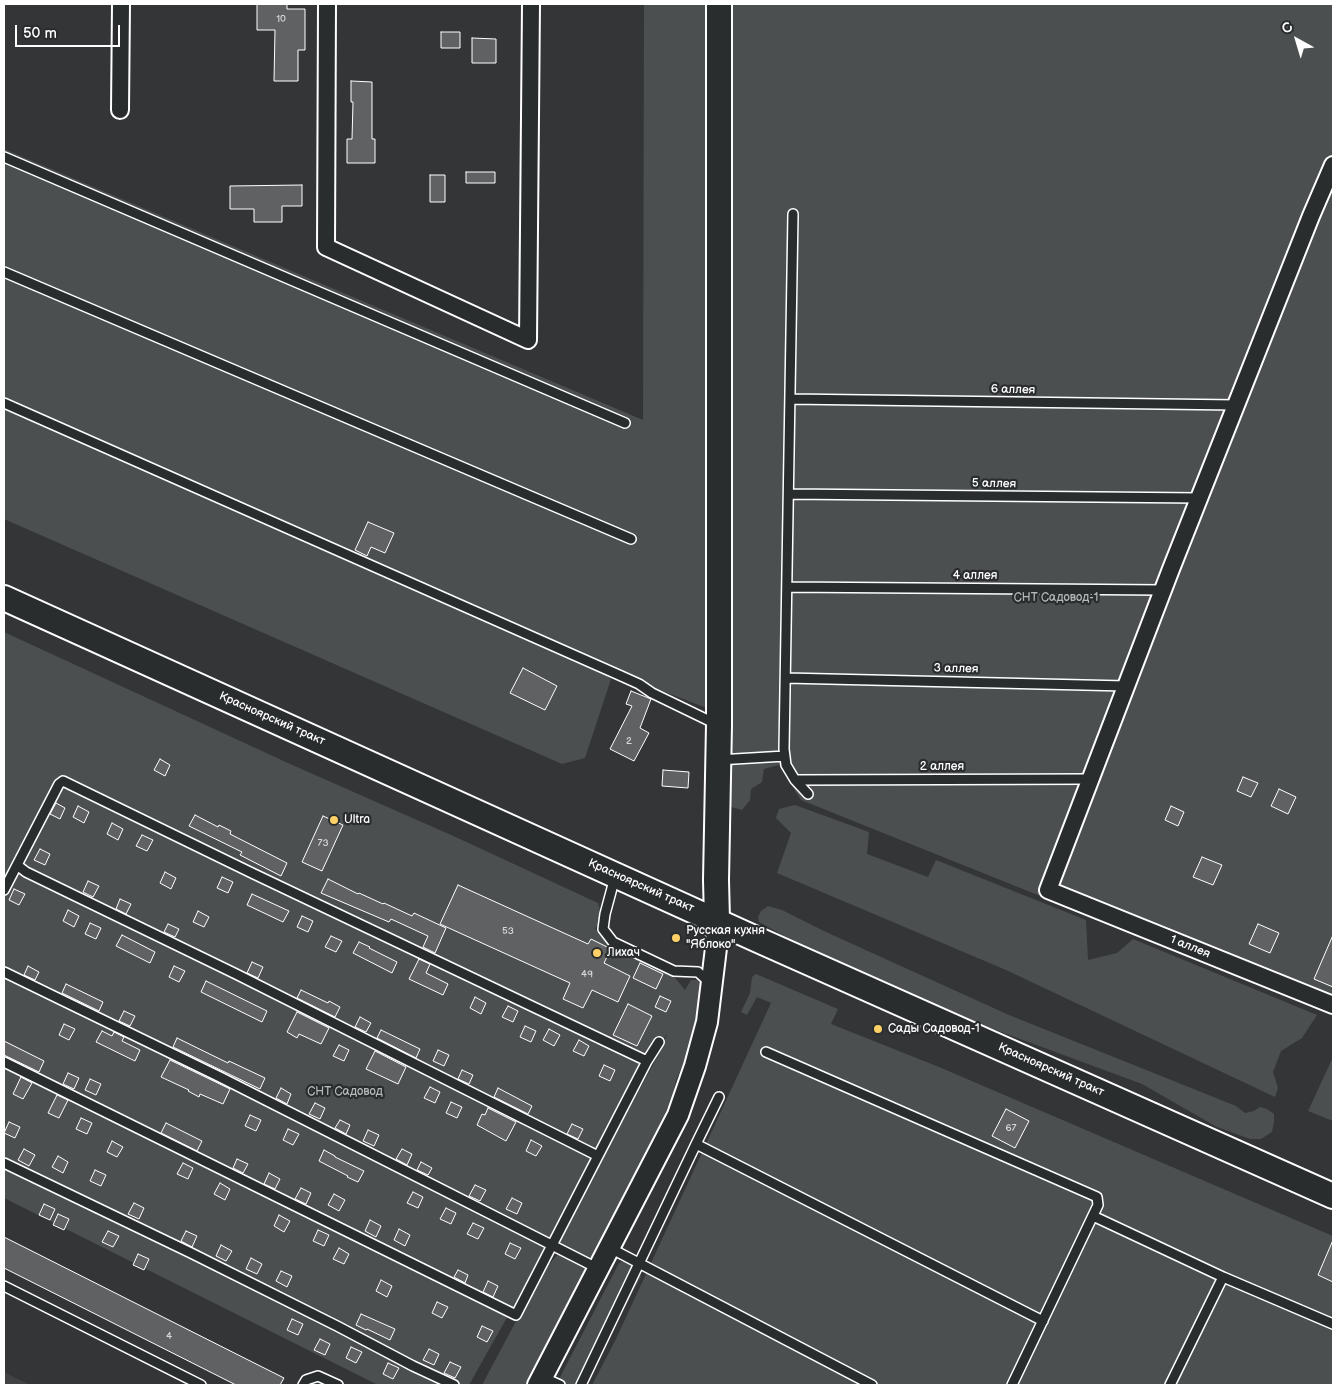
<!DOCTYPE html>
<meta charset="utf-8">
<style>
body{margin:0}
#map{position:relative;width:1337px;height:1389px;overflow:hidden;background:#333536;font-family:"Balsamiq Sans",sans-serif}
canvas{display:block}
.frame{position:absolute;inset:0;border:5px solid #fff;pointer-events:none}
.north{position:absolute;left:1272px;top:15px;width:50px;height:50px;-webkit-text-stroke:4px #2a2d2e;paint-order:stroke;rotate:321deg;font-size:14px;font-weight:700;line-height:20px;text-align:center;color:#fff}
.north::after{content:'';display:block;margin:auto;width:18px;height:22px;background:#fff;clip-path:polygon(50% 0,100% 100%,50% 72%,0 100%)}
.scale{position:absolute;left:15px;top:25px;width:105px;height:22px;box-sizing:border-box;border:2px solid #fff;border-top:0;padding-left:6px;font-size:15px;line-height:18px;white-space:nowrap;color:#fff;-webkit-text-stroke:4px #2a2d2e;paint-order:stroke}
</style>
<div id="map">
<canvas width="1337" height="1389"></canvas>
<div class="frame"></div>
<div class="north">С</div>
<div class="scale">50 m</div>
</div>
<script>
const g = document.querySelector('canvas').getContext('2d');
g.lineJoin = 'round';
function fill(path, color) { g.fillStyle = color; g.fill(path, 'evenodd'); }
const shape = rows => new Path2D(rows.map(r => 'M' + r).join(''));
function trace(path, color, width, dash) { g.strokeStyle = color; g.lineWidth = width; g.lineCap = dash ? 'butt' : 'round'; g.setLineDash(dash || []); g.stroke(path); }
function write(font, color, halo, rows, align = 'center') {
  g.font = font + ' "Balsamiq Sans",sans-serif'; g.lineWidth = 4.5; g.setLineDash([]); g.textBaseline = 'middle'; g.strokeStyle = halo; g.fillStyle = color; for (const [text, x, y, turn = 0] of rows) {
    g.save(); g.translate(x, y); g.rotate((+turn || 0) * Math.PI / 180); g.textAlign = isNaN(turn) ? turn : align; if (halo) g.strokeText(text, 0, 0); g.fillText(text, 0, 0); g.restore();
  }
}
const built = shape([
 [4,1372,30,1385,4,1385]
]);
const green = shape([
 [644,4,706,4,709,709,647,685,598,670,611,679,585,758,562,764,4,519,4,149,643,420],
 [733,4,1333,4,1333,1016,1212,965,801,800,779,765,764,769,762,782,751,789,750,800,742,810,728,806],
 [4,632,288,763,460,839,598,903,601,914,600,922,595,929,663,963,685,990,691,980,697,980,702,984,695,1038,676,1080,671,1101,532,1385,482,1385,541,1274,558,1254,558,1249,556,1243,662,1048,667,1033,469,1385,378,1385,4,1198],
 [795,805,869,832,867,854,928,877,936,860,1086,920,1088,960,1117,953,1133,939,1317,1015,1302,1038,1281,1051,1273,1072,1278,1088,1275,1097,1006,970,777,873,791,833,776,818,779,809],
 [768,906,782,910,826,932,1009,1015,1236,1106,1245,1113,1254,1111,1260,1107,1267,1109,1274,1114,1274,1122,1272,1132,1261,1139,1250,1139,1217,1127,1142,1084,966,1019,788,938,759,922,758,917,761,911],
 [756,974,838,1009,831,1024,939,1067,1333,1236,1333,1385,592,1385,615,1341,771,1003,757,997,747,1015,741,1012,750,993,752,977],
 [1333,1057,1333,1121,1308,1111],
 [626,1260,639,1269,641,1277,581,1385,556,1385,619,1263]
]);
const building = shape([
 [257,4,287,4,287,9,305,9,305,50,298,50,298,81,274,81,275,30,257,30,257,4],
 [441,32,460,32,460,48,441,48,441,32],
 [472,38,496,39,496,63,472,63,472,38],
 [351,81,372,82,372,139,375,139,375,163,347,163,347,139,352,139,353,102,351,102,351,81],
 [466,172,495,172,495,183,466,183,466,172],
 [430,175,445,175,445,202,430,202,430,175],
 [302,185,302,206,282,206,282,222,254,222,254,209,230,209,230,186,302,185],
 [368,522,394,533,385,553,371,547,367,556,355,550,368,522],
 [523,668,557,686,545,710,510,693,523,668],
 [631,691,651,699,640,728,649,733,634,761,610,749,632,706,626,704,631,691],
 [160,759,170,765,165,776,154,770,160,759],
 [663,770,689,772,688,788,662,786,663,770],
 [1243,777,1258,783,1251,797,1237,791,1243,777],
 [1279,789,1296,797,1288,814,1271,806,1279,789],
 [56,803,65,808,60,819,50,814,56,803],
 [78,806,89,812,84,823,73,817,78,806],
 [1171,806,1184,812,1178,826,1165,820,1171,806],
 [195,815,218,827,219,825,231,831,230,834,287,863,281,876,240,855,242,852,189,826,195,815],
 [323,816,343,825,322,871,302,862,323,816],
 [112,823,123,829,118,840,107,834,112,823],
 [142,835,153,840,147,851,136,846,142,835],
 [40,849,50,854,45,865,34,860,40,849],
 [1202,857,1222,865,1213,885,1193,877,1202,857],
 [165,872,176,878,171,889,160,883,165,872],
 [222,877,233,882,228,893,217,888,222,877],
 [328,879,358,894,359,893,383,904,384,903,412,916,414,913,446,928,435,953,423,947,428,936,391,919,389,922,321,893,328,879],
 [88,881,99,886,93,897,83,892,88,881],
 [458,885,588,944,591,939,611,949,604,963,630,976,618,1002,592,990,583,1008,563,999,570,983,440,924,458,885],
 [14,889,25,894,19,905,9,900,14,889],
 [252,894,289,911,283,922,247,905,252,894],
 [120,899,131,904,126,914,116,909,120,899],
 [68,910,79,916,74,927,63,921,68,910],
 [198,911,209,917,204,927,193,922,198,911],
 [302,916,313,921,308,932,297,927,302,916],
 [90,923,101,928,96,939,85,934,90,923],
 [168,924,179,929,175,937,164,932,168,924],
 [1258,924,1279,933,1270,953,1249,944,1258,924],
 [122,935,155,952,150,963,116,946,122,935],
 [1333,935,1333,987,1314,979,1333,935],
 [331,936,342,941,336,952,325,947,331,936],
 [359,942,370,947,369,948,397,962,392,973,353,953,359,942],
 [419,959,430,964,426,973,448,984,443,995,409,979,419,959],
 [252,962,263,967,258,978,247,973,252,962],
 [640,963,663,974,656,989,633,978,640,963],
 [28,966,39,972,35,980,24,975,28,966],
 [174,966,185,971,179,982,169,977,174,966],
 [206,981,267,1011,262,1022,201,992,206,981],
 [66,984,103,1002,99,1011,62,993,66,984],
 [301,990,328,1003,329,1001,340,1007,335,1017,297,998,301,990],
 [660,996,671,1001,666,1012,655,1007,660,996],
 [475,997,486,1003,481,1014,470,1008,475,997],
 [628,1004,652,1016,637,1046,613,1035,628,1004],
 [508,1006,518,1011,513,1022,502,1017,508,1006],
 [124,1011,135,1016,130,1026,119,1021,124,1011],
 [297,1012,329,1028,321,1044,299,1034,297,1038,287,1032,297,1012],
 [360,1017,371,1023,366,1032,355,1027,360,1017],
 [64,1024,75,1029,69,1040,59,1035,64,1024],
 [525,1026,536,1031,531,1042,520,1037,525,1026],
 [549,1029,560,1035,554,1046,543,1040,549,1029],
 [381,1030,420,1049,416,1058,377,1038,381,1030],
 [102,1031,112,1036,114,1032,124,1037,122,1041,140,1050,135,1061,96,1042,102,1031],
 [177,1038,228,1063,229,1061,265,1078,260,1089,173,1047,177,1038],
 [579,1040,589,1046,584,1056,573,1051,579,1040],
 [4,1041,44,1061,39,1072,4,1055,4,1041],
 [339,1045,349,1050,344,1061,333,1056,339,1045],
 [438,1050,449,1055,444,1066,433,1061,438,1050],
 [375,1051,406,1067,398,1084,366,1069,375,1051],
 [170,1060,230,1089,223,1104,200,1094,199,1097,188,1091,189,1090,161,1077,170,1060],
 [604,1065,615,1070,610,1081,599,1076,604,1065],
 [462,1070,473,1075,469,1084,458,1079,462,1070],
 [68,1073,79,1078,74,1089,63,1084,68,1073],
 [21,1077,32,1083,23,1099,13,1094,21,1077],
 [90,1079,101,1084,96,1095,85,1090,90,1079],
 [430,1087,440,1092,435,1103,424,1098,430,1087],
 [281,1088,291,1094,287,1104,276,1098,281,1088],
 [498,1088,532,1106,528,1114,494,1097,498,1088],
 [57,1095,68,1100,59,1118,48,1113,57,1095],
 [451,1102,462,1107,457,1118,446,1113,451,1102],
 [315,1103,325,1108,320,1119,309,1114,315,1103],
 [488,1108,516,1122,506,1141,477,1125,482,1114,485,1115,488,1108],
 [1006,1109,1029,1121,1015,1148,992,1136,1006,1109],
 [250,1115,261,1120,256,1131,245,1126,250,1115],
 [81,1118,92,1123,87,1134,76,1129,81,1118],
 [340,1120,350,1125,346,1134,335,1128,340,1120],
 [9,1122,20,1127,15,1138,4,1133,9,1122],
 [166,1123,202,1141,197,1151,161,1133,166,1123],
 [572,1124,583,1129,578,1139,567,1134,572,1124],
 [288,1129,299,1134,293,1145,283,1140,288,1129],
 [368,1130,379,1135,374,1146,363,1141,368,1130],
 [531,1140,542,1146,536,1156,526,1151,531,1140],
 [112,1141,123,1147,117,1157,107,1152,112,1141],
 [24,1149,35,1155,29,1166,18,1160,24,1149],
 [402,1149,412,1154,407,1165,396,1159,402,1149],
 [324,1150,335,1156,335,1157,364,1171,358,1182,347,1177,348,1176,319,1161,324,1150],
 [58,1156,68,1162,63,1173,52,1167,58,1156],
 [237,1159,248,1164,243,1173,233,1168,237,1159],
 [421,1162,432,1168,428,1175,417,1170,421,1162],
 [183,1163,193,1168,188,1179,177,1174,183,1163],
 [95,1170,106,1175,101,1186,90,1181,95,1170],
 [269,1173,280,1179,275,1189,264,1184,269,1173],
 [220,1183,230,1189,225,1200,214,1194,220,1183],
 [475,1185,486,1190,480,1201,469,1196,475,1185],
 [301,1188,311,1193,306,1204,295,1199,301,1188],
 [413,1192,423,1197,418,1208,407,1203,413,1192],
 [334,1194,345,1200,339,1211,328,1205,334,1194],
 [512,1198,522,1203,517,1214,506,1209,512,1198],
 [134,1203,144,1208,139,1219,128,1214,134,1203],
 [44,1204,55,1209,50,1220,39,1215,44,1204],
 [446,1208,456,1213,451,1224,440,1219,446,1208],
 [58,1214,69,1219,64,1230,53,1225,58,1214],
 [279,1215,290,1221,284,1232,274,1226,279,1215],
 [370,1220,381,1226,376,1237,365,1231,370,1220],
 [473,1223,484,1228,478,1239,467,1234,473,1223],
 [399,1229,410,1235,405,1246,394,1240,399,1229],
 [318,1230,329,1235,324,1246,313,1241,318,1230],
 [108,1231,119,1236,113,1247,102,1242,108,1231],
 [186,1231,197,1236,192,1247,181,1241,186,1231],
 [4,1237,284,1378,280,1385,236,1385,4,1268,4,1237],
 [1333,1240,1333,1282,1318,1275,1333,1240],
 [510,1243,521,1248,515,1259,505,1254,510,1243],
 [221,1245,232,1251,226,1261,216,1256,221,1245],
 [339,1248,349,1254,344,1264,333,1259,339,1248],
 [138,1254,149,1259,144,1270,133,1265,138,1254],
 [251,1258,262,1264,257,1274,246,1269,251,1258],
 [458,1270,468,1275,465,1283,454,1277,458,1270],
 [281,1271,292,1276,287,1287,276,1281,281,1271],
 [381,1280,392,1286,387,1297,376,1291,381,1280],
 [488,1281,498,1286,493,1297,483,1292,488,1281],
 [437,1302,448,1307,442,1318,432,1313,437,1302],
 [361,1314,395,1329,390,1340,367,1329,366,1330,356,1325,361,1314],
 [292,1319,303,1324,298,1335,287,1330,292,1319],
 [482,1326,493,1331,487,1342,477,1337,482,1326],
 [320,1339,330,1344,325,1355,314,1350,320,1339],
 [351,1347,362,1352,356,1363,346,1358,351,1347],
 [429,1349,439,1354,434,1365,423,1360,429,1349],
 [450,1362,461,1367,455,1378,444,1373,450,1362],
 [388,1363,399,1368,393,1379,383,1374,388,1363]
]);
const service = shape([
 [4,157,625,423],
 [793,214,784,749,786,765,795,780,808,794],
 [4,272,631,539],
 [790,399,1236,405],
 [4,403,619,675,639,684,652,693,716,724],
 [789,494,1199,498],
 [787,587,1163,590],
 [786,678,1126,686],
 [718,760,785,756],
 [795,780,1090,779],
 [17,865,26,872,236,974,598,1156],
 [615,877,605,914,603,929,613,942,674,971,698,972,710,983],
 [4,890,59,784,63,781,254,874,647,1061],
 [4,972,220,1077,599,1269],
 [766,1052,1097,1197,1098,1205,1012,1385],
 [4,1062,516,1315,598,1156,647,1061,659,1042],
 [696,1144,1043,1321],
 [4,1163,191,1253,337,1326,413,1366,454,1385],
 [1093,1216,1223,1277,1170,1385],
 [610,1248,872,1385],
 [1223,1277,1333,1324],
 [4,1286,201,1385],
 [542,1377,560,1385],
 [303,1385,306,1380,318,1376,338,1385],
 [581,1385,696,1144,719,1097]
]);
const minor = shape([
 [327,4,326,247,528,340,531,4],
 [120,110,121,4],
 [1333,165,1311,216,1171,569,1048,890,1333,1005]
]);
const tertiary = shape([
 [538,1385,678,1115,695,1066,707,1022,716,948,717,920]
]);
const secondary = shape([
 [4,598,756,939,1333,1196],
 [717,920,716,880,719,725,719,4]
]);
const markers = [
 [334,820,5,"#ffd166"],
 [676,938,5,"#ffd166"],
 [597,953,5,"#ffd166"],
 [878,1029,5,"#ffd166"]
];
const numberNames = [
 ["10",281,19],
 ["2",629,741],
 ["73",323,843],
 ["53",508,931],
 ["49",587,974],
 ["67",1011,1128],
 ["4",169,1336]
];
const streetNames = [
 ["6 аллея",1013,390,1],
 ["5 аллея",994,484,1],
 ["4 аллея",975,576],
 ["3 аллея",956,669,1],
 ["Красноярский тракт",272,719,24],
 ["2 аллея",942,767],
 ["Красноярский тракт",641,886,24],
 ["1 аллея",1190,947,22],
 ["Красноярский тракт",1051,1070,24]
];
const parkNames = [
 ["СНТ Садовод-1",1056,598],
 ["СНТ Садовод",345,1092]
];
const poiNames = [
 ["Ultra",344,820],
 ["Русская кухня",686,931],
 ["\"Яблоко\"",686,945],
 ["Лихач",607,953],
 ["Сады Садовод-1",888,1029]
];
fill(built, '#404243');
fill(green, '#4c4f50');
fill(building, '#5f6162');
trace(building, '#fff', 1);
trace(service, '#fff', 12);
trace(minor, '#fff', 20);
trace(tertiary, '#fff', 24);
trace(secondary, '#fff', 28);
trace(service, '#2a2d2e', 9);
trace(minor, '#2a2d2e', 16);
trace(tertiary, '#2a2d2e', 20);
trace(secondary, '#2a2d2e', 24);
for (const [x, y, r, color] of markers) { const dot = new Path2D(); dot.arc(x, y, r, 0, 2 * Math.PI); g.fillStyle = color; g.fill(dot); trace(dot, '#2a2d2e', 2); }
write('10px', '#d7d8d8', null, numberNames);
write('12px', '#fff', '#2a2d2e', streetNames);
write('12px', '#b7b9b9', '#2a2d2e', parkNames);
write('12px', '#fff', '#2a2d2e', poiNames, 'left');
</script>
